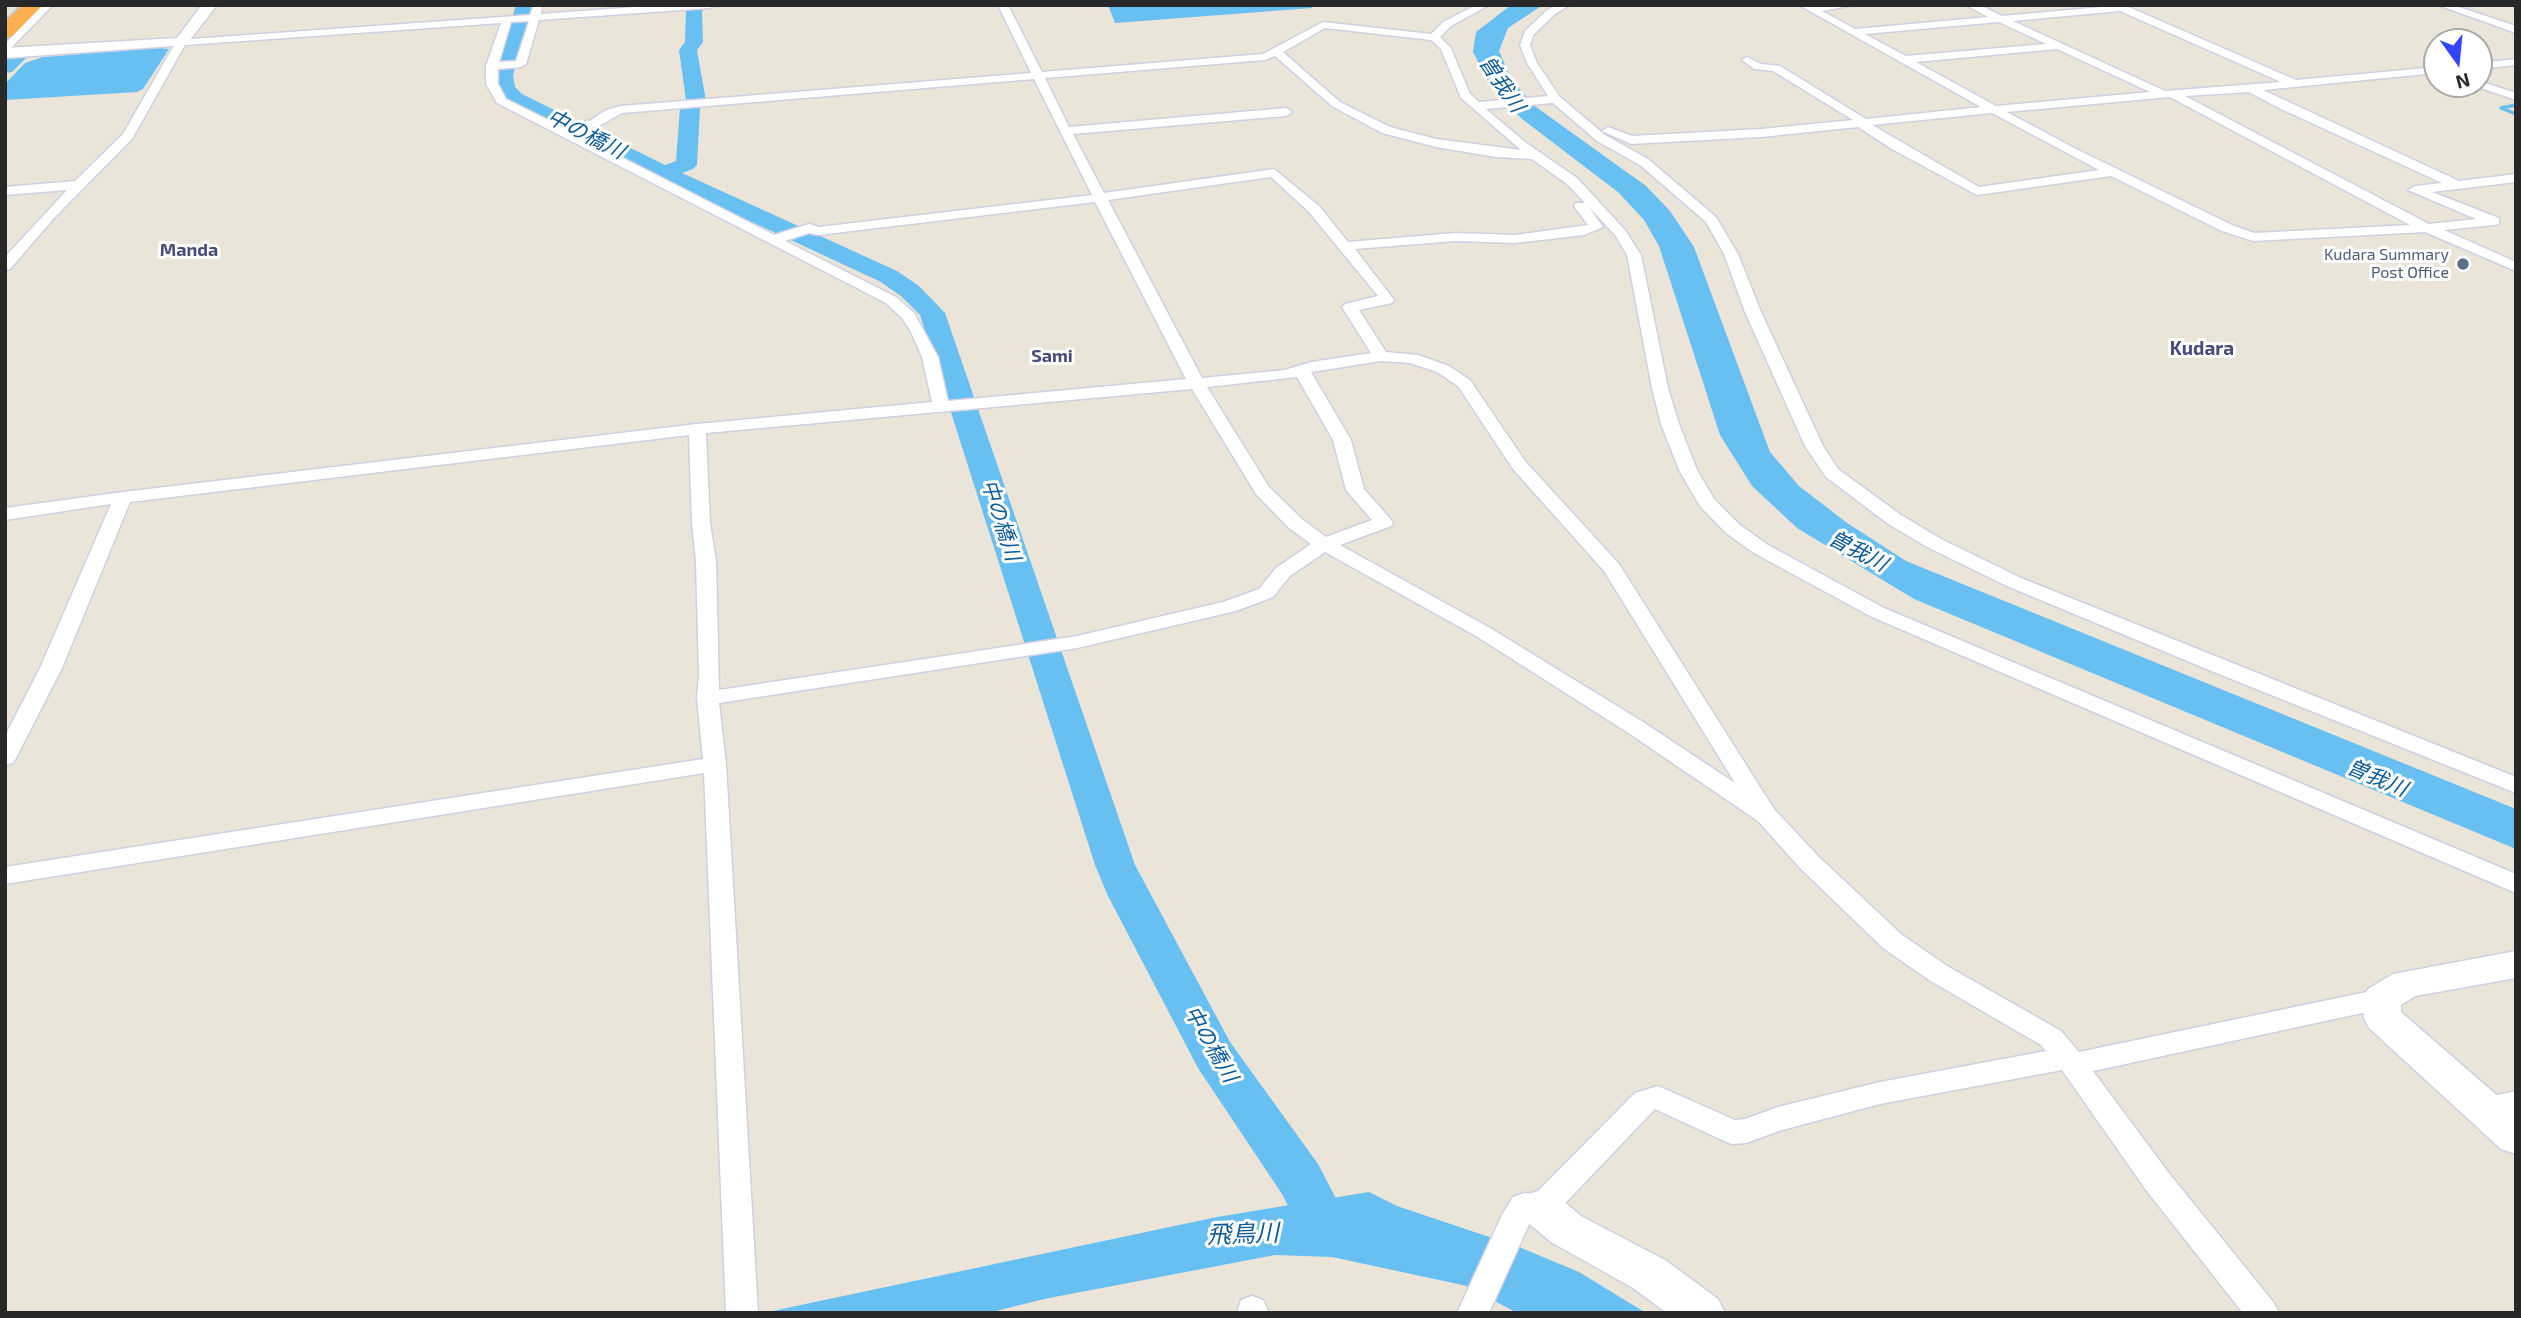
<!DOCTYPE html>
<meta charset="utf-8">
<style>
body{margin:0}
#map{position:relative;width:2521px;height:1318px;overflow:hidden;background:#ebe5d9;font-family:"Exo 2",sans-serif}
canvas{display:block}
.frame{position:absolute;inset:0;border:7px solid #282828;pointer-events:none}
.north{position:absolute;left:2423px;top:28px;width:70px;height:70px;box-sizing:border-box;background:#fff;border:2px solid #a9a9a9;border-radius:50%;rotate:165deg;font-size:19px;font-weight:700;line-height:28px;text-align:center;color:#282828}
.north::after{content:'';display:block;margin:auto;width:24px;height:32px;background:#3344fe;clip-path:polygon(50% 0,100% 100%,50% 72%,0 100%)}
</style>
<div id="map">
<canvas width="2521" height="1318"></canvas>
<div class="frame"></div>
<div class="north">N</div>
</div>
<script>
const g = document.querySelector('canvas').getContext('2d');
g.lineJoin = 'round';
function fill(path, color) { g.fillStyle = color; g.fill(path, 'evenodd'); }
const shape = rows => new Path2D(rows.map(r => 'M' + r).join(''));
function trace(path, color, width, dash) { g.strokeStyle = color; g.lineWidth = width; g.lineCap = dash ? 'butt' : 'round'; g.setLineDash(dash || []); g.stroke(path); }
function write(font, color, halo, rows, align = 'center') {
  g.font = font + ' "Exo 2","Noto Sans JP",sans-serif'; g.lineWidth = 6; g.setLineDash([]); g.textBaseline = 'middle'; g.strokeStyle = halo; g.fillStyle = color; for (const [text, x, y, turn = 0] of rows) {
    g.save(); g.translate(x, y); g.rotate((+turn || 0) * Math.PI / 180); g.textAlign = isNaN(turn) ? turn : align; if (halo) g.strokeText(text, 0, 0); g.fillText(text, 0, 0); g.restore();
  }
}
const water = shape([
 [1108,5,1310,5,1312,8,1115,23],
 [1511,5,1543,5,1508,28,1499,51,1511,78,1532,104,1646,186,1670,211,1694,247,1770,452,1799,486,1847,523,1906,561,2516,809,2516,849,1914,599,1797,528,1752,486,1720,435,1659,246,1644,220,1618,192,1522,119,1491,87,1473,52,1476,32],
 [160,48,169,49,143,89,137,92,5,100,5,84,25,63,43,57],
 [1369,1192,1397,1206,1519,1247,1579,1272,1646,1313,1517,1313,1467,1286,1332,1257,1275,1255,1044,1299,988,1313,763,1313,1217,1217]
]);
const stream = shape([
 [2516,105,2501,108,2516,114]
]);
const river = shape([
 [516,5,532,5,513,75,515,87,522,94,665,165,676,161,680,108,686,100,679,50,685,42,686,10,690,5,708,5,702,11,703,42,697,50,706,101,700,109,697,165,693,169,682,173,897,271,919,286,945,313,1135,865,1230,1042,1318,1164,1353,1231,1345,1246,1327,1253,1309,1246,1282,1194,1198,1068,1108,896,1095,865,920,315,901,296,879,281,655,177,508,102,497,88,495,75,516,5],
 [19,51,28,56,12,72,5,73,5,52,19,51]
]);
const street = shape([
 [42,5,53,5,5,54,5,44,42,5],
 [534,5,542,5,541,14,663,5,715,5,710,8,539,20,526,64,521,67,498,69,498,84,506,99,562,127,591,120,606,110,621,106,1031,73,998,5,1008,5,1042,72,1263,54,1323,22,1431,34,1443,22,1476,5,1489,5,1451,26,1440,37,1451,48,1470,94,1479,102,1548,96,1527,63,1520,45,1525,31,1547,10,1557,5,1570,5,1555,14,1534,34,1530,45,1537,63,1560,97,1605,135,1648,159,1716,217,1738,254,1761,312,1823,446,1838,469,1901,515,1941,539,2021,578,2516,777,2516,793,2209,670,2007,586,1927,547,1887,523,1826,477,1805,446,1745,312,1724,254,1706,222,1640,165,1597,141,1553,103,1486,109,1525,142,1577,178,1625,230,1641,255,1668,388,1679,424,1697,470,1714,499,1740,525,1768,545,1884,608,2516,874,2516,893,1870,616,1754,553,1726,533,1700,506,1679,470,1661,424,1652,388,1627,255,1615,235,1588,206,1603,227,1584,235,1515,243,1455,241,1355,249,1394,300,1392,303,1359,310,1386,352,1418,355,1449,366,1470,380,1525,461,1619,564,1774,809,1818,856,1901,934,1947,966,2061,1031,2079,1052,2381,989,2390,992,2394,999,2390,1006,2381,1009,2093,1071,2168,1172,2274,1303,2279,1313,2243,1313,2146,1190,2062,1070,1880,1104,1782,1130,1746,1143,1732,1144,1722,1140,1655,1109,1552,1217,1541,1221,1531,1220,1489,1313,1457,1313,1502,1215,1513,1197,1524,1193,1535,1194,1635,1093,1658,1086,1735,1120,1745,1119,1778,1107,1880,1082,2046,1051,2041,1045,1929,980,1883,948,1800,868,1758,821,1627,732,1476,636,1325,552,1290,576,1273,597,1236,611,1077,648,719,703,726,764,758,1313,726,1313,704,773,5,884,5,867,703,759,697,698,699,675,696,561,692,523,689,435,130,502,62,668,16,758,13,763,5,765,5,736,40,668,111,504,5,520,5,508,123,492,697,424,932,402,922,357,911,332,903,319,886,303,497,103,486,84,486,66,501,23,185,45,132,139,54,218,10,269,5,270,5,257,67,190,5,195,5,187,75,181,123,134,177,40,530,15,534,5],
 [529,21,516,61,499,62,511,22,529,21],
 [1325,28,1431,40,1441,49,1461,98,1521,150,1436,139,1390,127,1340,102,1283,52,1325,28],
 [1275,56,1332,106,1382,133,1436,147,1496,157,1532,159,1567,184,1585,203,1576,203,1574,206,1588,225,1515,235,1455,233,1348,242,1319,206,1274,169,1104,193,1073,134,1286,116,1292,112,1286,108,1069,127,1045,78,1265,60,1275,56],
 [1034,79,1092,195,819,227,809,224,774,235,572,132,599,126,622,113,1034,79],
 [1271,177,1309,212,1378,296,1345,304,1342,307,1371,353,1311,362,1285,370,1202,378,1108,200,1271,177],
 [1095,202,1186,379,948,401,938,357,914,313,896,297,785,241,809,233,818,235,1095,202],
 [1381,361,1410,363,1437,372,1458,386,1513,469,1604,571,1735,783,1643,722,1490,628,1340,545,1391,526,1393,522,1364,489,1351,440,1311,372,1381,361],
 [1297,377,1333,440,1346,490,1372,520,1326,537,1303,520,1269,487,1207,387,1297,377],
 [1192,389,1256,494,1289,528,1311,544,1276,568,1259,589,1223,602,1077,636,719,690,716,561,710,523,706,433,1192,389],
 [1799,5,1854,5,1822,11,1855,29,1988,17,1966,5,1980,5,2002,16,2124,5,2296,80,2437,67,2437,73,2263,90,2459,181,2516,174,2516,182,2432,192,2499,218,2499,224,2494,225,2444,230,2516,262,2516,271,2425,232,2253,241,2222,231,2111,176,1977,195,1892,149,1858,127,1761,137,1631,144,1602,131,1608,127,1632,136,1761,129,1853,120,1773,71,1754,69,1742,60,1747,57,1761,64,1780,66,1866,119,1981,107,1799,5],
 [2120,11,2281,82,2165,91,2013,21,2120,11],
 [1999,22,2046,44,1906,56,1865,34,1999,22],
 [2057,49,2150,92,1996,106,1916,62,2057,49],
 [2249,92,2279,108,2442,183,2415,186,2408,190,2476,219,2429,224,2185,96,2249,92],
 [2170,97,2410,225,2254,233,2232,225,2074,148,2007,112,2170,97],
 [1992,113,2099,170,1979,187,1872,125,1992,113],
 [2438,5,2453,5,2516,26,2516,33,2438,5],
 [2516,59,2516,65,2479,69,2479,63,2516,59],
 [2479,81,2516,93,2516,100,2475,86,2473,84,2479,84,2479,81],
 [2516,1091,2516,1113,2484,1119,2474,1116,2470,1108,2474,1100,2516,1091],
 [1252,1296,1263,1300,1269,1313,1237,1313,1241,1300,1252,1296]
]);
const secondary = shape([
 [202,5,217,5,186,45,5,58,5,48,177,38,202,5],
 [2516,951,2516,978,2415,996,2401,1005,2401,1012,2516,1112,2516,1154,2501,1149,2369,1028,2364,1018,2362,999,2368,989,2393,974,2516,951],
 [1541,1190,1556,1195,1581,1216,1665,1260,1718,1299,1725,1313,1667,1313,1633,1288,1551,1242,1526,1221,1520,1208,1526,1195,1541,1190]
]);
const highway = shape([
 [23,5,43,5,12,36,5,38,5,22,23,5]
]);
const markers = [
 [2463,264,7,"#5c6f8a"]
];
const farServicenames = [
 ["Kudara Summary",2449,255],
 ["Post Office",2449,273]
];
const farNeighbourhoodnames = [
 ["Manda",189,250],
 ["Sami",1052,356]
];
const farQuarternames = [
 ["Kudara",2202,349]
];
const waterNames = [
 ["曽我川",1502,84,56],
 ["中の橋川",586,134,27],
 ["中の橋川",1001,520,72],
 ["曽我川",1858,551,28],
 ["曽我川",2377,778,23],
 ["中の橋川",1211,1044,60]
];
const nearWaternames = [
 ["飛鳥川",1243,1234,-2]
];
fill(water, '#68bff1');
trace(stream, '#68bff1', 3.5);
fill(river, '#68bff1');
trace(street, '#ced0e2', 3);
trace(secondary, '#ced0e2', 3);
trace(highway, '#c7c7c7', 4);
fill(street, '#fff');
fill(secondary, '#fff');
fill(highway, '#ffae50');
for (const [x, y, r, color] of markers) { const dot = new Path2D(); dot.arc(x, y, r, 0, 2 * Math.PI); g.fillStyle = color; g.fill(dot); trace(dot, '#fff', 2.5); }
write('16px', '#4e5e75', '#fff', farServicenames, 'right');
write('bold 18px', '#484c79', '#fff', farNeighbourhoodnames);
write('bold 19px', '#484c79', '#fff', farQuarternames);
write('italic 21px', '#0a5a9a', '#fff', waterNames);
write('italic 24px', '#0a5a9a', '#fff', nearWaternames);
</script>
